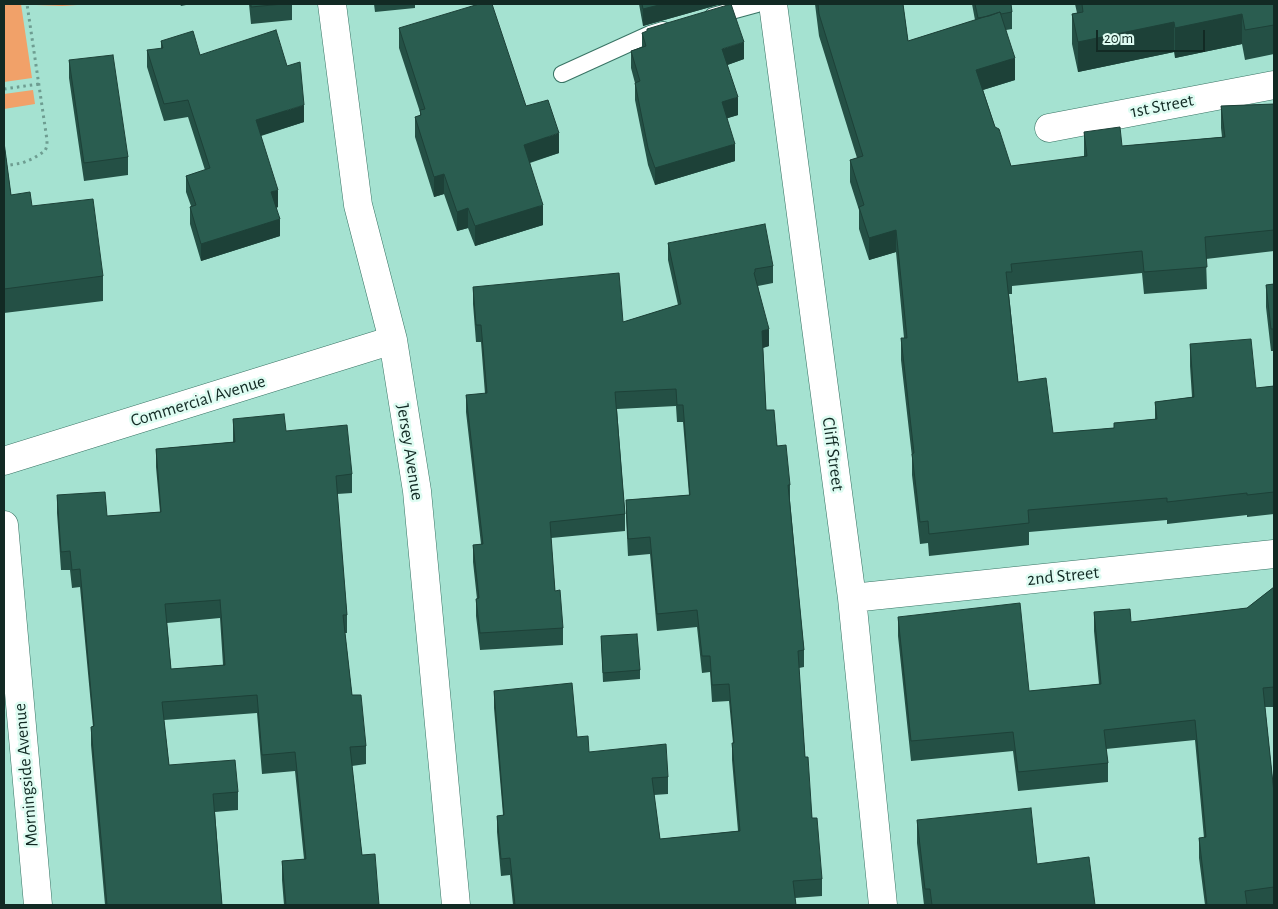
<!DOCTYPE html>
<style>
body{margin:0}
#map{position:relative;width:1278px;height:909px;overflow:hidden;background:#a5e2d1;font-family:"Alegreya Sans",sans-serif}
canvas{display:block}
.frame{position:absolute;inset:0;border:5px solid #122a24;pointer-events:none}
.scale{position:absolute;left:1096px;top:30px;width:109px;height:22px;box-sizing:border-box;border:2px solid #122a24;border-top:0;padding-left:6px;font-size:15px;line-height:18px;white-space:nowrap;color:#122a24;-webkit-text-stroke:4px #defcf2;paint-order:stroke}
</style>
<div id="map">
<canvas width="1278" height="909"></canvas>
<div class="frame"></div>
<div class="scale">20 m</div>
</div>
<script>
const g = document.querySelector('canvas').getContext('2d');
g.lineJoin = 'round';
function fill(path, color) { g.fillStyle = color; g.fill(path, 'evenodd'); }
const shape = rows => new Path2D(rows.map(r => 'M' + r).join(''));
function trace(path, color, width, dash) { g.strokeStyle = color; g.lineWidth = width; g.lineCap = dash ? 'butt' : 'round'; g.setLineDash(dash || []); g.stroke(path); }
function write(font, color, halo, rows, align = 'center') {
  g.font = font + ' "Alegreya Sans",sans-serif'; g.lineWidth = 5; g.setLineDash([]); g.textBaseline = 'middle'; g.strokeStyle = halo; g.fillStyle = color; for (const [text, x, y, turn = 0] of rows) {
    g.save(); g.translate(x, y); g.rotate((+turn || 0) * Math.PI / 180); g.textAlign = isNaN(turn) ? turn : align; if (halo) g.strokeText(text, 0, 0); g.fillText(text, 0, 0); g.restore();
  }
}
const green = shape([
 [4,4,21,4,32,78,4,82],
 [36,4,92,4,62,6,36,5],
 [33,90,35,104,4,109,4,94]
]);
const path = shape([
 [4,89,39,84],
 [4,166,22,163,34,158,45,151,47,146,47,140,27,4]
]);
const service = shape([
 [713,16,757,4],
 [562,74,650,34,663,30]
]);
const minor = shape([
 [332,4,358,205,393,340,417,491,456,905],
 [773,4,852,598,883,905],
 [1049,128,1274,85],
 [4,461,393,340],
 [4,525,38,905],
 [852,598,1274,554]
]);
const wall = shape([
 [180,4,191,4,181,6],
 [249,4,292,4,292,20,251,24],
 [374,4,415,4,415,8,375,12],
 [639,4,721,4,643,26],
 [815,4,903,4,908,41,975,20,972,4,1011,4,1012,12,1012,29,1006,30,1015,80,983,90,995,127,1011,166,1084,157,1084,132,1122,146,1222,137,1221,128,1221,106,1274,104,1274,251,1206,259,1207,289,1144,294,1142,273,1012,286,1012,294,1009,294,1018,382,1053,433,1114,428,1114,423,1155,419,1155,402,1192,397,1190,366,1190,344,1256,388,1274,386,1274,514,1247,517,1247,515,1167,524,1167,520,1029,532,1029,545,929,556,928,543,920,544,912,475,912,457,901,360,901,338,904,338,896,252,869,260,859,229,859,210,850,182,850,160,857,158,819,36],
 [1075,4,1274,4,1274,54,1245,60,1242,44,1175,58,1174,52,1078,72,1072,44,1072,14,1077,13],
 [399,28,526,106,559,153,530,163,543,225,475,246,468,228,457,231,444,194,434,197,415,137,415,117,420,116,420,112,399,48],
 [642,33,744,59,727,65,738,115,727,118,735,161,655,185,648,165,635,100,635,83,631,68,631,51,642,47],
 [161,41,200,55,304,122,261,136,278,207,276,208,280,236,201,261,190,224,190,207,191,206,186,192,186,176,205,170,188,117,164,121,147,67,147,50,161,49],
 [69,60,128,157,128,175,84,181,69,78],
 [4,142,11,195,32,206,103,276,103,301,4,313],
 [668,243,773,266,773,283,758,286,769,346,763,348,766,410,790,485,790,501,804,650,804,667,799,668,805,757,812,818,822,879,822,896,795,898,796,905,513,905,510,875,501,876,497,832,497,816,503,815,494,708,494,691,577,737,589,752,668,777,668,794,654,795,660,839,738,831,732,760,732,743,733,743,729,701,712,702,710,672,702,673,697,627,657,631,650,554,628,556,626,517,626,500,689,495,683,422,677,422,676,406,617,409,625,514,625,531,551,538,555,591,563,628,563,645,480,650,476,616,476,599,477,599,473,562,473,545,481,544,466,412,466,395,485,394,481,342,476,342,473,304,473,287,623,322,678,305,668,260],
 [1274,284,1274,351,1271,351,1266,307,1266,285],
 [233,419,286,431,352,474,352,493,337,494,347,615,347,633,345,633,352,695,366,746,366,764,352,766,362,855,379,905,284,905,282,880,282,861,304,859,295,771,262,774,257,713,164,720,169,765,238,792,238,810,215,812,222,905,105,905,91,745,91,727,93,727,80,587,72,588,70,570,61,570,57,513,57,495,107,516,160,512,156,467,156,449,233,442],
 [220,618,223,665,171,669,167,623],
 [1274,580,1274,707,1265,707,1274,793,1274,905,1205,905,1199,858,1199,838,1204,838,1195,740,1106,749,1108,763,1108,782,1018,791,1013,751,911,761,898,636,898,617,1029,691,1099,684,1094,631,1094,612,1131,622,1247,608,1274,587],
 [601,636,640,670,640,679,603,682],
 [917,820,1037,864,1095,905,924,905,917,843]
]);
const shadedWall = shape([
 [663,4,721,4,643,26,643,9],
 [1242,14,1242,44,1175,58,1175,28],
 [1174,22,1174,52,1078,72,1078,42],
 [744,42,744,59,722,67,722,49],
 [1015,58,1015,80,976,92,976,70],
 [738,97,738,115,722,120,722,102],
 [304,105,304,122,256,137,256,120],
 [559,133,559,153,524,164,524,145],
 [735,144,735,161,655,185,655,168],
 [444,174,444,194,434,197,434,177],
 [278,190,278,207,271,209,271,192],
 [543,205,543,225,475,246,475,226],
 [468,208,468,228,457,231,457,212],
 [280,219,280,236,201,261,201,244],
 [896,230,896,252,869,260,869,238],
 [769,329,769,346,762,348,762,331]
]);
const building = shape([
 [251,4,283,4,251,7,251,4],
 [479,4,492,4,526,106,548,100,559,133,524,145,543,205,475,226,468,208,457,212,444,174,434,177,415,117,421,115,420,110,425,109,399,28,479,4],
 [642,4,663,4,643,9,642,4],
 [731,4,744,42,722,49,738,97,722,102,735,144,655,168,648,148,635,83,640,81,631,51,646,46,642,33,647,31,647,29,731,4],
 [818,4,903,4,908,41,1000,12,1015,58,976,70,995,127,999,129,1011,166,1087,156,1084,132,1120,127,1122,146,1225,137,1221,106,1274,104,1274,230,1205,237,1207,267,1144,272,1142,251,1011,264,1012,272,1006,272,1018,382,1046,378,1053,433,1114,428,1114,423,1157,419,1155,402,1194,397,1190,344,1251,339,1256,388,1274,386,1274,492,1247,495,1247,493,1167,502,1167,498,1028,510,1029,523,929,534,928,521,920,522,912,454,914,453,901,338,907,338,896,230,869,238,859,207,864,205,850,160,863,156,819,14,818,4],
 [975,4,1011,4,1012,12,1001,14,1000,12,989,16,978,18,975,4],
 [1082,4,1274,4,1274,25,1245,30,1242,14,1175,28,1174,22,1078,42,1072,14,1083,12,1082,4],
 [276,30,287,66,300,62,304,105,256,120,278,190,271,192,280,219,201,244,190,207,196,205,186,176,210,168,188,100,164,104,147,50,163,48,161,41,193,31,200,55,276,30],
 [113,55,128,157,84,163,69,60,113,55],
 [4,142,11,195,30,192,32,206,93,199,103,276,4,289,4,142],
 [765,224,773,266,755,269,755,272,754,273,769,329,762,331,766,410,774,410,777,446,786,445,790,485,788,485,804,650,798,651,805,757,808,757,812,818,817,818,822,879,793,881,796,905,515,905,510,858,501,859,497,816,504,815,494,691,572,683,577,737,588,736,589,752,666,744,668,777,652,778,660,839,740,831,732,743,734,743,729,684,712,685,710,656,702,656,697,610,657,614,650,537,628,539,626,500,690,495,683,405,677,405,676,389,615,392,625,514,550,522,555,591,560,590,563,628,480,633,476,599,479,598,473,545,483,544,466,395,487,393,481,325,476,325,473,287,619,273,623,322,681,304,668,243,765,224],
 [1274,284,1274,329,1271,329,1266,285,1274,284],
 [284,414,286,431,347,425,352,474,336,476,347,615,343,615,352,695,361,695,366,746,350,747,362,855,375,854,379,905,286,905,282,861,306,859,295,752,262,755,257,695,162,702,169,765,235,760,238,792,213,794,222,905,107,905,91,727,94,726,80,569,72,570,70,551,61,552,57,495,105,492,107,516,161,512,156,449,235,442,233,419,284,414],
 [220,600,225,665,171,669,165,604,220,600],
 [1274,587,1274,687,1263,688,1274,793,1274,887,1245,891,1247,905,1207,905,1199,838,1206,837,1195,720,1104,730,1108,763,1018,772,1013,732,911,741,898,617,1020,603,1029,691,1101,684,1094,612,1130,609,1131,622,1247,608,1274,587],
 [637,634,640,670,603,673,601,636,637,634],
 [1031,808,1037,864,1089,857,1095,905,932,905,930,889,925,889,917,820,1031,808]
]);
const streetNames = [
 ["1st Street",1162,106,-11],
 ["Commercial Avenue",198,401,-17],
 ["Jersey Avenue",410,452,81],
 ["Cliff Street",833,454,82],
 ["2nd Street",1063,576,-6],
 ["Morningside Avenue",26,775,-95]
];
fill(green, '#f1a169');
trace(service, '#387364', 18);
trace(minor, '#387364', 29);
trace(path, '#6e9d91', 3, [2.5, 4]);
trace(service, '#fff', 16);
trace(minor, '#fff', 28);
fill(wall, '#245045');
fill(shadedWall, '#1d4138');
fill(building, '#2a5d50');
trace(building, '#1d4138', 1);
write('18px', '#122a24', '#defcf2', streetNames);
</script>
